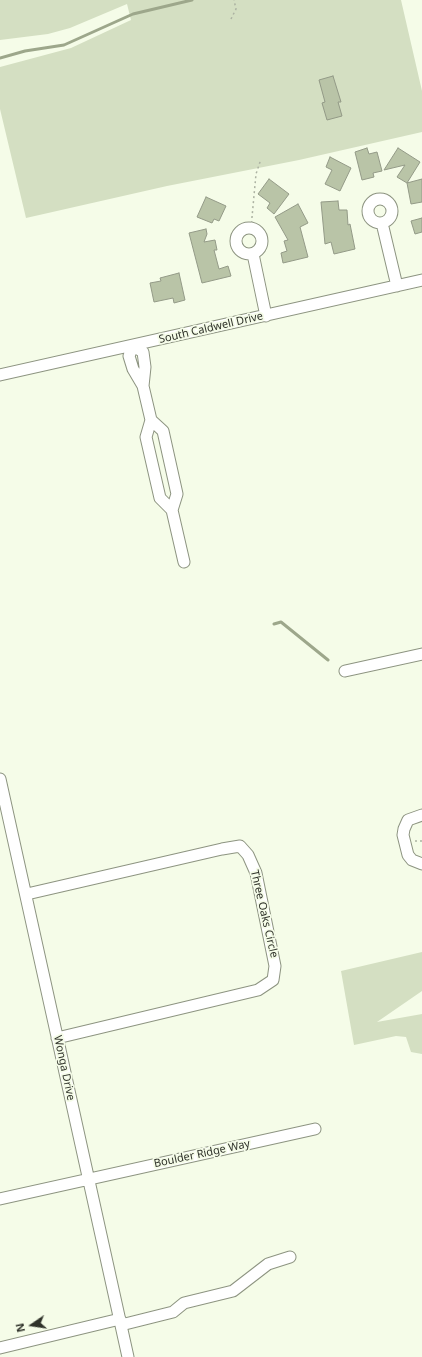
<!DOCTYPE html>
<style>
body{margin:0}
#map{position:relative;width:422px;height:1357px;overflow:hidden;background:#f5fce8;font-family:"Noto Sans",sans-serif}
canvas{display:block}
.north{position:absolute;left:12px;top:1305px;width:40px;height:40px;-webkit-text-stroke:3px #f5fce8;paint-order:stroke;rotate:257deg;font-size:11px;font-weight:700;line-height:16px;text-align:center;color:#2f322a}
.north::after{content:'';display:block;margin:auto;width:14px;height:18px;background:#2f322a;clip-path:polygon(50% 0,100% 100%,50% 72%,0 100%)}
</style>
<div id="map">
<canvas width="422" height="1357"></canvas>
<div class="north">N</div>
</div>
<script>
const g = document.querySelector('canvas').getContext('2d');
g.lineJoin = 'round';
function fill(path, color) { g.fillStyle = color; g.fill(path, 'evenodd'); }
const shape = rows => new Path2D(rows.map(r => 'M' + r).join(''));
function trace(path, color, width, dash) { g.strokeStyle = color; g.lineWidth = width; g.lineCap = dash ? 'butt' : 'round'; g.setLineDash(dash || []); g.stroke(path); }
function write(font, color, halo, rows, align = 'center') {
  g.font = font + ' "Noto Sans",sans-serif'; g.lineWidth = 3.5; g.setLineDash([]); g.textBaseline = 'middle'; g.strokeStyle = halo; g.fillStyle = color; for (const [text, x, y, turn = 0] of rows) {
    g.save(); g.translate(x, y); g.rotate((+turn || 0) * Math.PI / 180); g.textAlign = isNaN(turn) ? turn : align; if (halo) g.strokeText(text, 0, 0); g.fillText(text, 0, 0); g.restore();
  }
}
const green = shape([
 [0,0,401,0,422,91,422,132,299,160,167,186,26,218,0,109,0,67,71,48,131,20,127,4,70,28,48,34,0,40],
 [422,952,422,991,377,1022,422,1014,422,1054,411,1052,406,1037,396,1036,354,1045,341,971]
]);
const stream = shape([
 [0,58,25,51,64,45,133,14,192,0],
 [274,624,281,622,328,660]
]);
const building = shape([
 [333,76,341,102,338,102,342,116,327,120,322,103,325,102,319,80,333,76],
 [367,148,369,154,377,152,382,171,373,173,374,177,362,180,355,152,367,148],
 [398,148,420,162,407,183,422,179,422,202,411,204,407,183,397,177,405,165,384,170,398,148],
 [330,157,351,168,340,191,325,184,332,170,326,167,330,157],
 [269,179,289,194,274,214,267,208,270,203,258,194,269,179],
 [206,197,226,206,219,221,214,219,212,223,197,217,206,197],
 [338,201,339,210,347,210,348,225,350,224,355,249,334,254,331,242,325,244,321,202,338,201],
 [298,204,308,223,300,227,308,257,283,263,281,253,287,251,284,241,288,240,275,217,298,204],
 [422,218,422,232,415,234,411,221,422,218],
 [206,229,207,234,204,242,215,240,217,250,214,250,219,269,228,266,231,276,202,283,189,233,206,229],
 [179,273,185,300,174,303,173,298,154,302,150,283,161,281,160,278,179,273]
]);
const path = shape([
 [231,19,236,9,234,0],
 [251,228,256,174,261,159],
 [415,841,422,841]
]);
const minor = shape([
 '368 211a12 12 0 1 1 24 0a12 12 0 1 1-24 0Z',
 [382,223,397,286],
 '236 241a13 13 0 1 1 26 0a13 13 0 1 1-26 0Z',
 [253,254,266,316],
 [0,375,422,280],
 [143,386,133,369,129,356,133,346,143,352,145,367,143,386,151,420,163,431,177,494,172,510,184,562],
 [151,420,146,437,160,498,172,510],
 [345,671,422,654],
 [0,779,128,1357],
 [422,815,408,820,404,829,403,835,408,855,412,860,422,864],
 [27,894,222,849,240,846,248,855,256,873,275,966,273,980,258,990,57,1038],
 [0,1199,315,1129],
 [121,1325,173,1312,184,1303,233,1291,268,1264,290,1257],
 [0,1348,120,1319]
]);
const streetNames = [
 ["South Caldwell Drive",211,328,-13],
 ["Three Oaks Circle",264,914,77],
 ["Wonga Drive",64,1068,78],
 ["Boulder Ridge Way",202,1154,-12]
];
fill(green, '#d4dfc2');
trace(stream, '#9da78b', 3);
fill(building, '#b9c4a7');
trace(building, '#939a87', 1);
trace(minor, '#8d9481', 13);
trace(path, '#acb2a2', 1.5, [2, 3]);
trace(minor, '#fff', 11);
write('11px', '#2f322a', '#f5fce8', streetNames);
</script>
